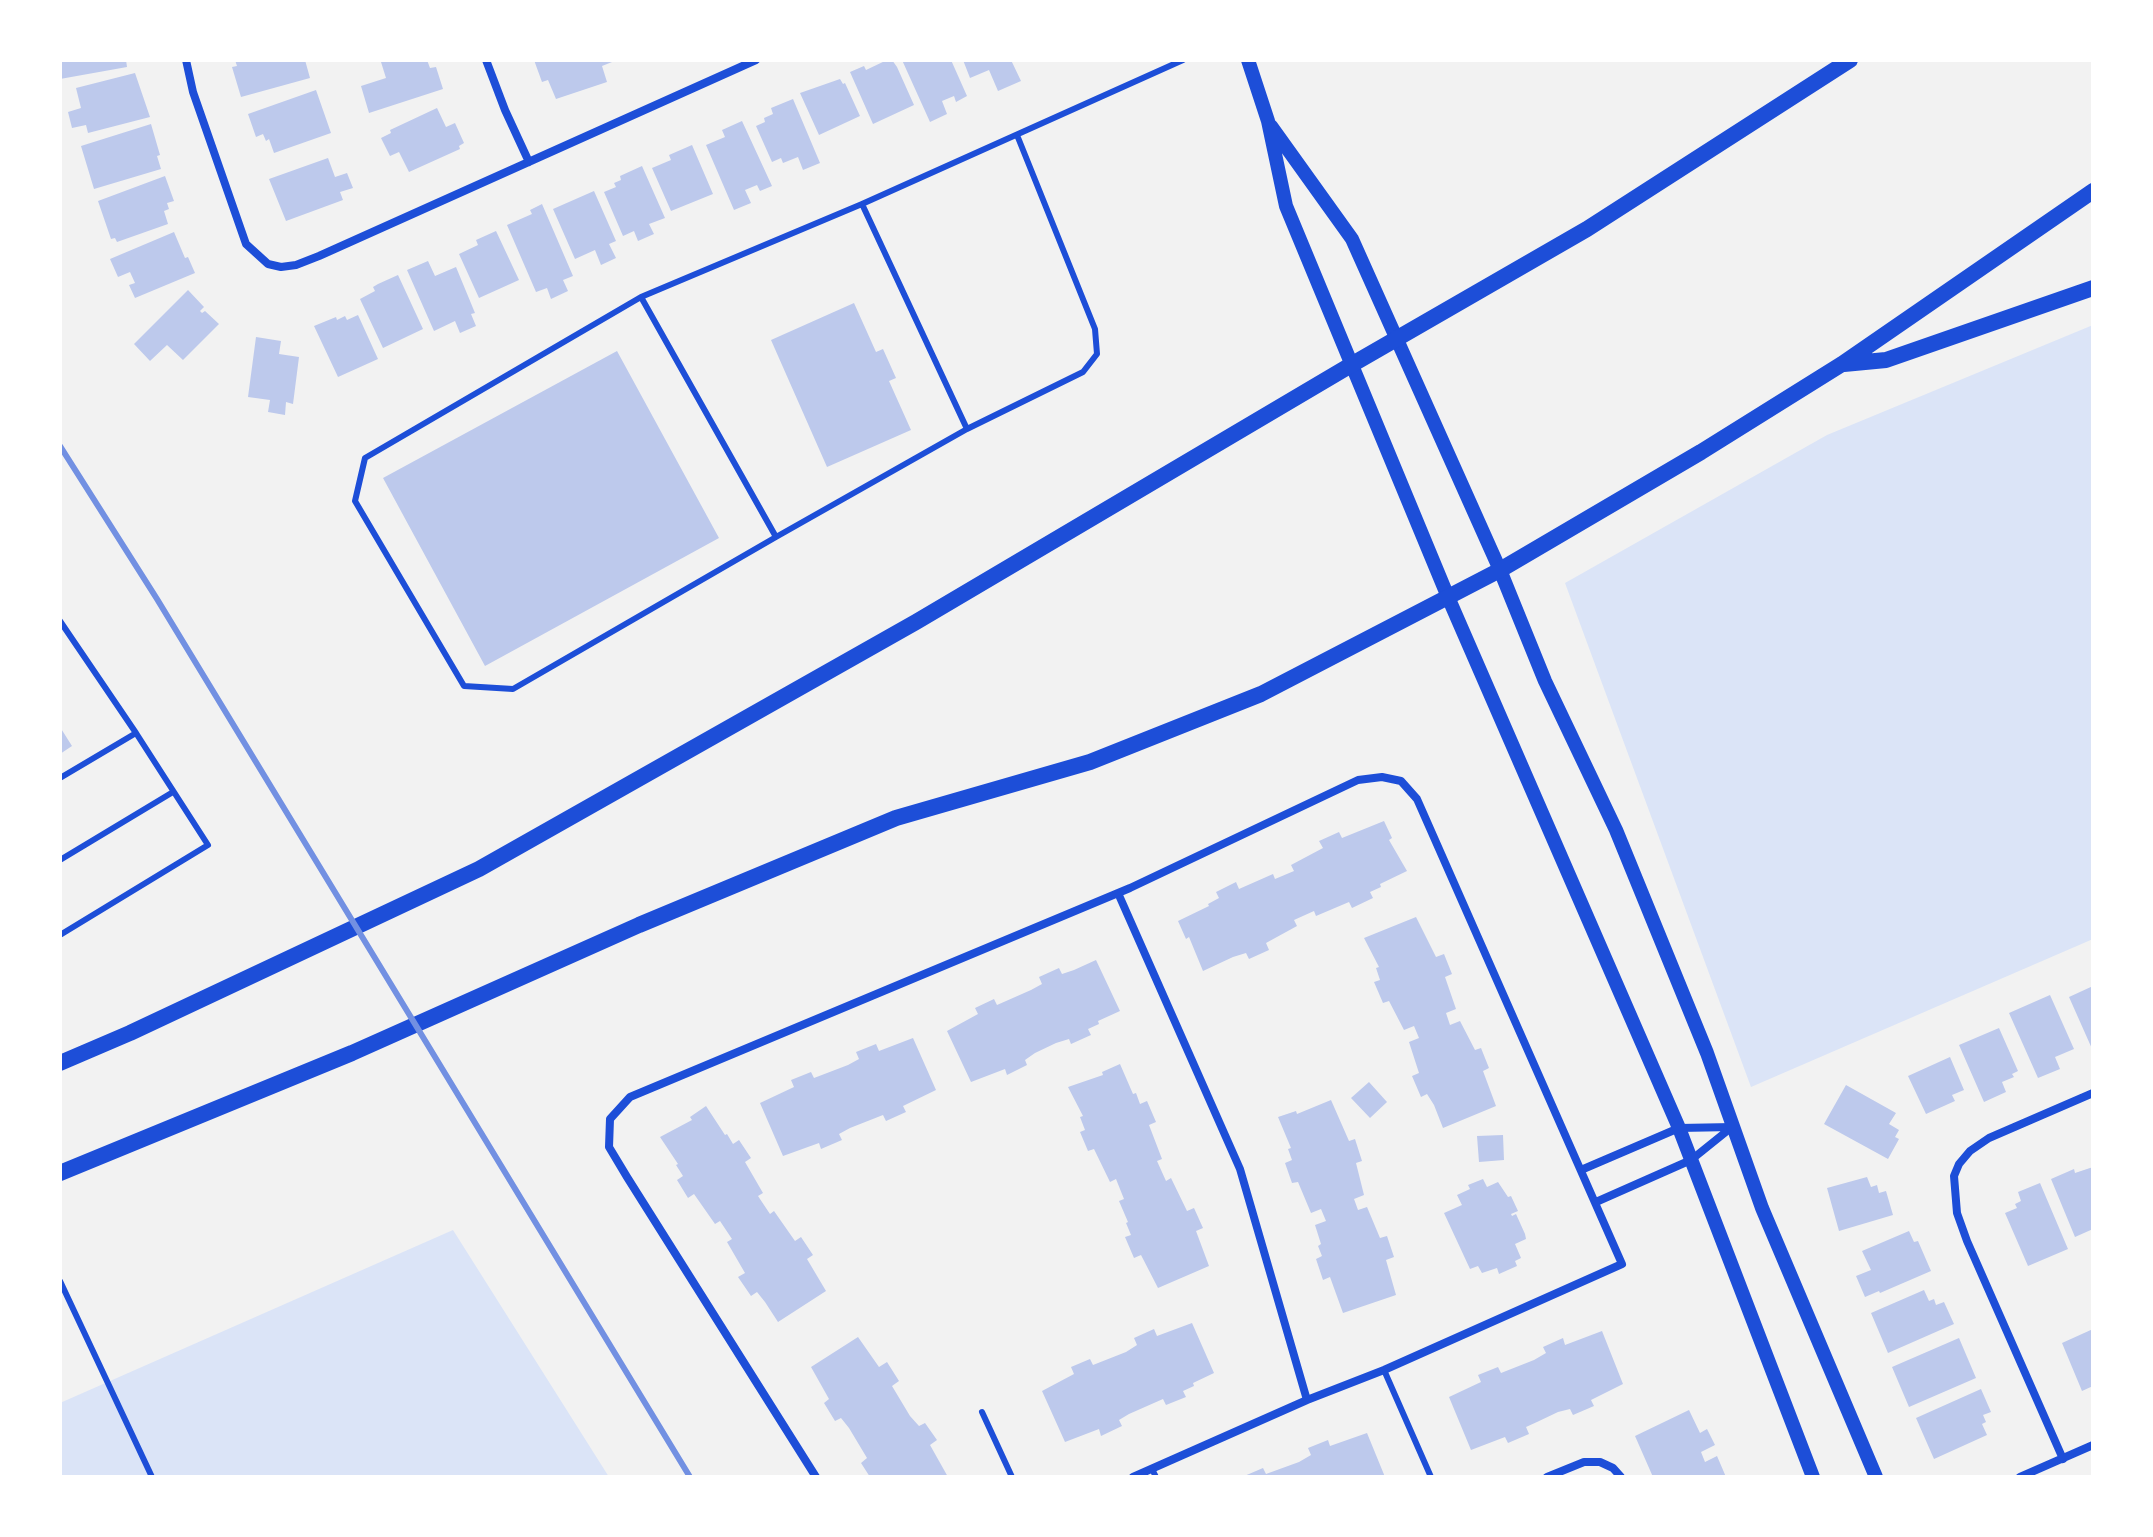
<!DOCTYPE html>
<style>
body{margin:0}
#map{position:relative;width:2153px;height:1537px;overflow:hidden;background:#f2f2f2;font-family:"Alegreya Sans",sans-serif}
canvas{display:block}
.frame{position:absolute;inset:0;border:62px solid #fff;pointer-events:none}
</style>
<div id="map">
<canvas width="2153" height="1537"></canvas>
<div class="frame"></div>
</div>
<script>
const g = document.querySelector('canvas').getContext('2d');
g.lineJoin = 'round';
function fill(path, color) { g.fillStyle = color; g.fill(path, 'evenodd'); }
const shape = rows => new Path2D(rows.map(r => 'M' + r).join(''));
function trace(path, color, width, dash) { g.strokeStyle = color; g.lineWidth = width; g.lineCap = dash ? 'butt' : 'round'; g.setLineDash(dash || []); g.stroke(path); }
const green = shape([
 [2093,325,2093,939,1751,1087,1565,583,1827,435],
 [453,1230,609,1477,60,1477,60,1403]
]);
const building = shape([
 [60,60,126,60,127,67,60,79],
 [235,60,305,60,310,78,241,97,232,67,237,66],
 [388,60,427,60,430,68,436,67,443,89,369,113,361,86,386,78,381,62],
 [534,60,617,60,602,66,607,82,556,99,548,80,542,82],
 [887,60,892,60,897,67,914,105,873,124,850,72,864,66,866,70],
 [902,60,951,60,967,96,956,102,954,96,942,101,947,114,930,122],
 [963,60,1011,60,1021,81,998,91,989,70,970,78],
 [135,73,150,117,88,133,86,125,72,128,68,112,81,108,76,88],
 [840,79,843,84,845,83,860,116,819,135,800,93],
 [316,90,331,133,274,153,269,139,266,141,263,134,256,137,248,114],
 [793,99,820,163,803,170,798,157,783,163,781,158,772,162,756,126,765,122,764,118,773,114,771,108],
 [437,108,446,127,455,123,464,143,459,146,460,149,409,172,399,152,390,156,381,138,391,133,390,130],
 [742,121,772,186,760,191,757,185,745,190,751,203,734,210,706,145,725,137,722,130],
 [151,124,160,155,157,156,161,169,94,189,81,146],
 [692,145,713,194,671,211,652,168,671,160,669,155],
 [328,158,335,177,347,173,353,188,340,192,343,200,286,221,269,179],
 [642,166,665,218,649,224,654,234,638,241,634,231,623,236,604,192,616,187,614,183,621,180,620,176],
 [165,176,174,201,167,203,169,209,164,211,168,224,117,242,115,238,111,239,98,201],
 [594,191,616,241,609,244,616,258,601,265,595,250,575,259,553,209],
 [542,204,573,276,563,280,568,291,551,299,547,288,536,292,507,225,532,214,530,210],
 [496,231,519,280,479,298,459,254,478,245,476,240],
 [174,232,185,258,188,257,195,273,135,298,129,285,135,283,130,272,118,277,110,259],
 [428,261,435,276,456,267,475,313,471,314,476,326,460,333,455,321,434,331,407,270],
 [398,275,423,329,383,348,360,299,375,291,373,287,378,284],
 [188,290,204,307,200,311,202,313,205,311,219,324,183,360,167,345,150,361,134,344],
 [854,303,876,352,883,349,896,378,889,381,911,430,827,467,771,340],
 [358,315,378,359,338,377,314,326,336,317,337,320,345,316,347,320],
 [256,337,281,341,279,354,299,357,293,404,286,402,285,415,268,412,270,400,248,397],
 [617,351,719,538,485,666,383,478],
 [60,727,72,746,60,754],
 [1384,821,1392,838,1389,840,1407,871,1380,884,1381,887,1370,892,1373,898,1352,908,1349,902,1316,916,1314,911,1294,920,1297,926,1266,943,1269,950,1249,959,1246,953,1233,957,1203,971,1189,937,1186,939,1178,921,1209,906,1208,904,1219,898,1216,892,1236,882,1239,889,1273,874,1275,879,1294,871,1291,865,1323,848,1319,841,1339,832,1342,838],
 [1416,917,1436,957,1444,954,1452,974,1445,977,1456,1009,1446,1013,1450,1025,1460,1021,1475,1050,1481,1048,1489,1068,1483,1071,1496,1106,1443,1128,1434,1105,1427,1094,1421,1097,1412,1076,1419,1073,1409,1042,1419,1038,1414,1026,1404,1030,1389,1001,1383,1003,1374,982,1380,980,1376,968,1379,967,1364,938],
 [1096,960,1120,1011,1098,1021,1099,1024,1088,1029,1091,1035,1071,1044,1069,1039,1056,1043,1035,1053,1025,1060,1027,1065,1007,1075,1005,1069,971,1082,947,1031,978,1014,975,1008,994,999,997,1005,1031,990,1042,984,1039,977,1059,968,1062,974,1074,970],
 [2093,986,2093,1051,2069,997],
 [2050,995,2074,1049,2055,1057,2060,1069,2038,1078,2009,1013],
 [1999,1028,2018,1071,2012,1074,2014,1077,2002,1082,2006,1092,1984,1102,1959,1045],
 [913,1038,936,1090,903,1106,906,1112,886,1121,883,1115,850,1128,839,1134,842,1140,821,1149,819,1143,783,1156,760,1103,794,1087,791,1080,811,1072,814,1078,848,1065,859,1059,856,1052,876,1044,879,1051],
 [1950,1057,1964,1090,1952,1095,1955,1101,1926,1114,1908,1076],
 [1120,1064,1133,1094,1136,1093,1140,1104,1147,1101,1156,1122,1149,1125,1162,1159,1157,1161,1166,1181,1171,1178,1187,1211,1194,1208,1203,1228,1196,1231,1209,1266,1158,1288,1141,1255,1134,1258,1125,1237,1131,1235,1126,1223,1128,1222,1119,1201,1124,1199,1116,1179,1110,1182,1094,1149,1088,1151,1080,1132,1085,1130,1080,1117,1083,1116,1068,1087,1103,1075,1102,1072],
 [1369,1082,1387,1102,1370,1118,1351,1098],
 [1846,1085,1896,1113,1889,1124,1899,1130,1895,1137,1899,1139,1888,1159,1824,1124],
 [1331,1100,1349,1141,1355,1139,1362,1161,1356,1163,1364,1195,1354,1199,1358,1210,1367,1207,1380,1238,1387,1236,1394,1257,1386,1260,1396,1295,1343,1313,1330,1277,1323,1280,1316,1259,1322,1256,1318,1246,1321,1244,1315,1225,1326,1221,1321,1209,1311,1213,1298,1182,1292,1183,1285,1163,1292,1160,1288,1149,1291,1148,1278,1117,1296,1111,1297,1114],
 [706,1106,725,1135,727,1134,733,1144,739,1140,751,1158,745,1162,763,1193,758,1196,770,1214,774,1211,795,1241,801,1237,813,1255,807,1259,826,1291,778,1322,765,1302,757,1292,751,1296,738,1277,745,1273,727,1242,732,1239,720,1221,715,1224,694,1194,688,1198,677,1180,683,1176,676,1165,678,1164,660,1137,692,1120,690,1117],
 [1503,1135,1504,1160,1479,1162,1477,1136],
 [2093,1167,2093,1229,2075,1237,2051,1179,2074,1169,2075,1173],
 [1867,1177,1871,1187,1877,1185,1879,1193,1886,1191,1893,1215,1839,1231,1827,1188],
 [1483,1179,1487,1187,1498,1182,1508,1197,1511,1196,1518,1211,1511,1214,1512,1216,1516,1214,1525,1234,1526,1239,1515,1244,1521,1258,1515,1261,1517,1266,1499,1274,1497,1268,1482,1273,1478,1266,1470,1269,1444,1213,1462,1205,1457,1195,1470,1189,1468,1185],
 [2040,1183,2068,1249,2028,1266,2005,1213,2017,1208,2015,1204,2021,1201,2018,1192],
 [1909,1231,1914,1242,1918,1241,1931,1271,1880,1293,1879,1291,1865,1297,1856,1276,1871,1270,1862,1251],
 [1924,1290,1929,1301,1934,1299,1936,1305,1944,1302,1954,1324,1888,1353,1871,1313],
 [1192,1323,1214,1373,1193,1383,1194,1386,1183,1391,1186,1397,1166,1405,1163,1399,1129,1414,1119,1420,1122,1426,1101,1436,1099,1429,1065,1442,1042,1391,1074,1374,1071,1367,1090,1359,1093,1365,1126,1352,1137,1345,1134,1338,1154,1329,1157,1336],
 [2093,1329,2093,1386,2082,1391,2062,1343],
 [1602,1331,1623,1384,1591,1400,1594,1406,1573,1415,1570,1409,1558,1412,1537,1422,1526,1427,1529,1434,1508,1443,1505,1437,1471,1450,1449,1397,1481,1382,1478,1375,1498,1367,1501,1373,1534,1360,1546,1353,1543,1347,1563,1338,1565,1345],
 [858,1337,879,1367,887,1362,899,1381,892,1386,910,1416,919,1426,925,1423,937,1440,930,1445,948,1477,870,1477,861,1463,867,1458,849,1428,841,1418,835,1421,824,1403,829,1399,811,1367],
 [1959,1338,1976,1378,1909,1407,1892,1367],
 [1981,1389,1991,1412,1983,1415,1986,1422,1982,1424,1987,1435,1934,1459,1916,1418],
 [1689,1410,1700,1433,1707,1429,1715,1445,1701,1452,1705,1462,1717,1456,1726,1477,1653,1477,1635,1436],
 [1367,1433,1385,1477,1242,1477,1263,1468,1266,1474,1299,1462,1311,1455,1308,1448,1328,1440,1330,1446]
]);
const service = shape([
 [641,297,776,537,513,689,464,686,355,501,365,458,641,297,862,204,1183,60],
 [967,429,1083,372,1097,354,1095,329,1017,135],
 [776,537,967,429,862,204],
 [60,621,136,733],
 [60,778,136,733,208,845,60,935],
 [60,860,173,792],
 [60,1281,152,1477],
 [1384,1370,1431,1477],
 [982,1412,1012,1477],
 [1152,1469,1156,1477]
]);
const minor = shape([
 [186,60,193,92,246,244,268,264,281,267,296,265,319,256,756,60],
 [486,60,505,110,529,162],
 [1118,893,1240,1169,1307,1400],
 [1581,1170,1679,1128,1733,1127],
 [1596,1202,1691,1160,1732,1127],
 [2063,1459,1967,1241,1957,1213,1954,1176,1959,1164,1970,1151,1989,1138,2093,1093],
 [816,1477,627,1177,609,1147,610,1119,630,1097,1130,888,1358,780,1382,777,1401,781,1417,799,1622,1264,1384,1370,1307,1400,1133,1477],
 [1547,1477,1584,1462,1600,1462,1613,1468,1621,1477],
 [2020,1477,2093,1445]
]);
const tertiary = shape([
 [1248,60,1268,121,1286,206,1448,597,1679,1128,1813,1477],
 [1271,126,1352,239,1500,570,1545,681,1616,830,1707,1053,1762,1208,1876,1477]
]);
const secondary = shape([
 [1844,364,1886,360,2093,288],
 [60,1063,130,1033,479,869,916,622,1351,365,1587,229,1850,60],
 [60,1173,352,1053,639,925,896,818,1090,762,1261,694,1500,570,1701,452,1842,364,2093,191]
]);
const rail = shape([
 [60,446,157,599,690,1477]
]);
fill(green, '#dbe4f7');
fill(building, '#bdc9ec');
trace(service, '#1d4ed8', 6);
trace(minor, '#1d4ed8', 8);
trace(tertiary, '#1d4ed8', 14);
trace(secondary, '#1d4ed8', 16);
trace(rail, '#7290e2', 6);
</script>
